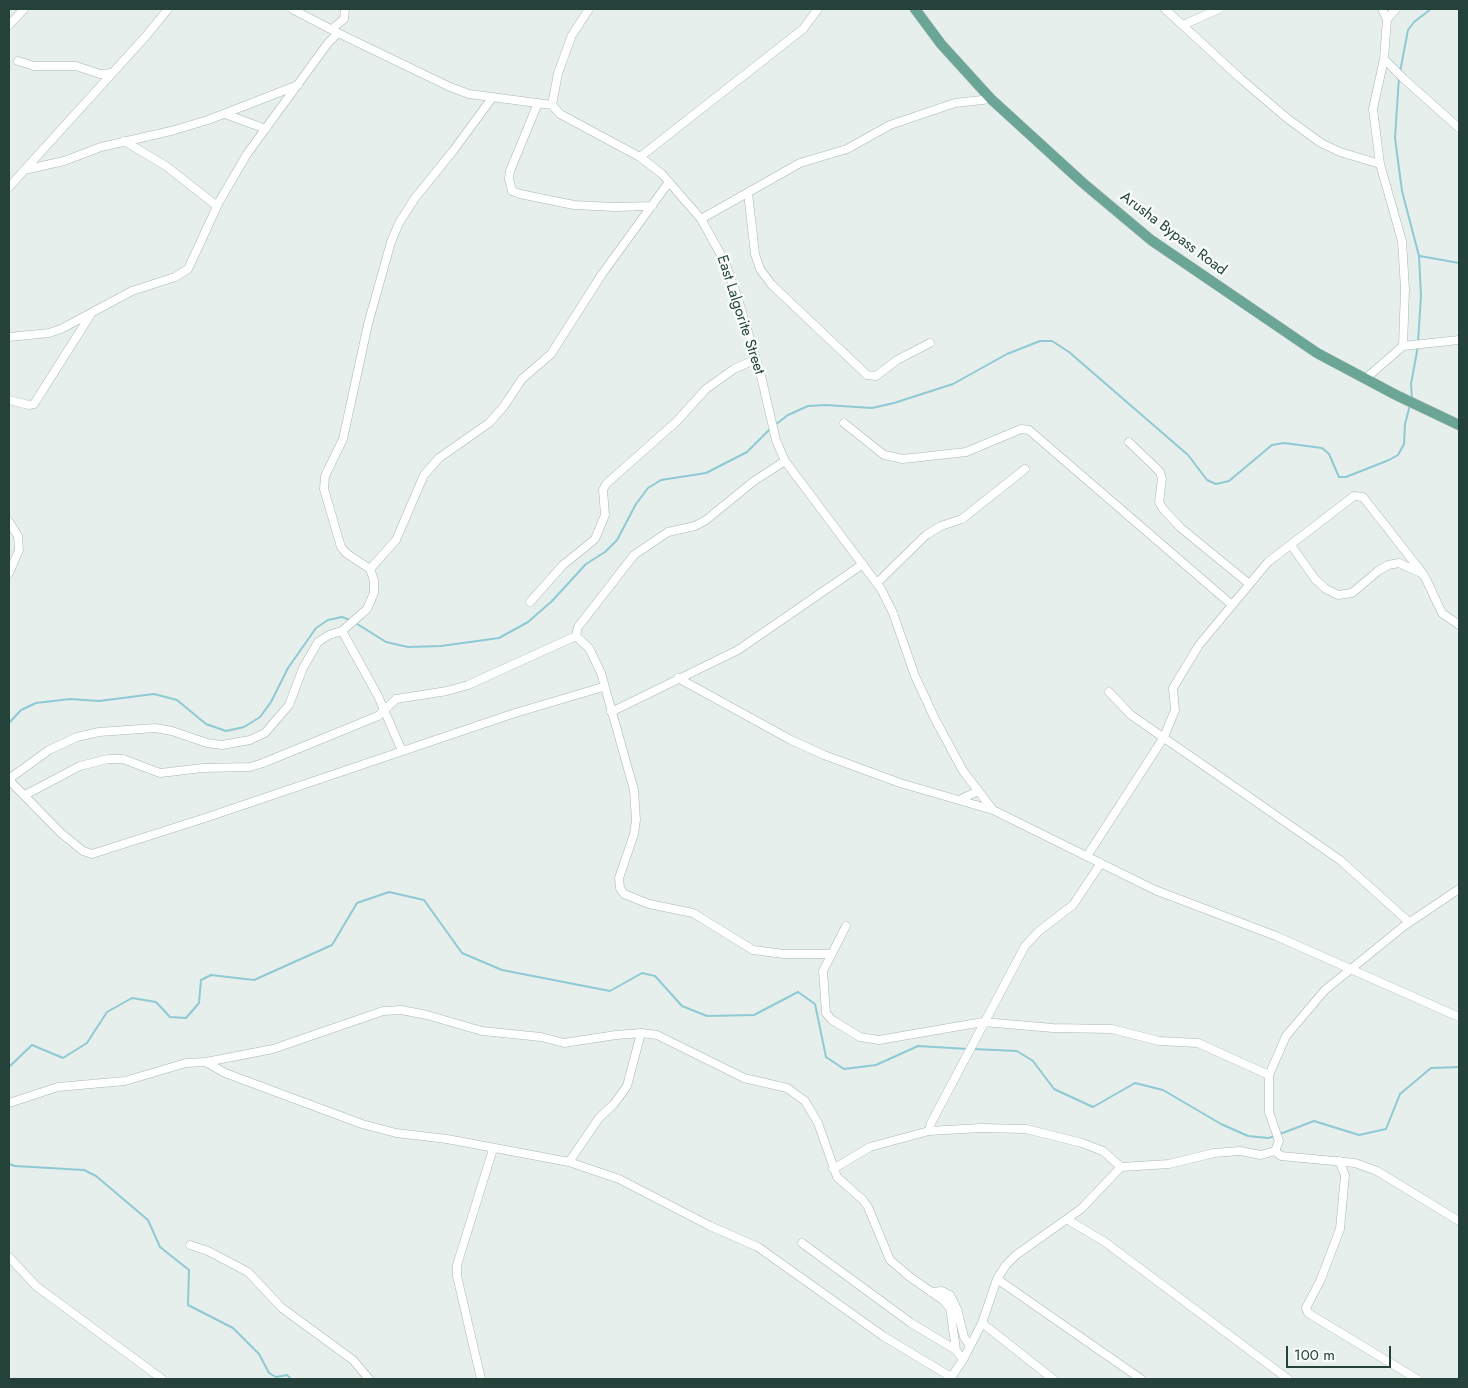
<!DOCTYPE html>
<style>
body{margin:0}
#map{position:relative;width:1468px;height:1388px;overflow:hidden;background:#e6efeb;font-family:Jost,sans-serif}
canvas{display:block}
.frame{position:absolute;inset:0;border:10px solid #24423a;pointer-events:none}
.scale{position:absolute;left:1286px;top:1346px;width:105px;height:22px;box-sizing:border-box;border:2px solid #24423a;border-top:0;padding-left:6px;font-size:15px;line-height:18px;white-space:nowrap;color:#24423a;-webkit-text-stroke:4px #f7fbf9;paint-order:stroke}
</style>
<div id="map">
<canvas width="1468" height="1388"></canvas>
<div class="frame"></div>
<div class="scale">100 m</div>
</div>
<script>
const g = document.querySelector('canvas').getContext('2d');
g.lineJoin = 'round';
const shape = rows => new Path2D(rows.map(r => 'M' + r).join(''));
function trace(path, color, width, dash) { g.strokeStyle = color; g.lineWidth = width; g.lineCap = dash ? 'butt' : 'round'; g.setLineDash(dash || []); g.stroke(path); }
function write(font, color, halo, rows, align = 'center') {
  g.font = font + ' Jost,sans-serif'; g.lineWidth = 5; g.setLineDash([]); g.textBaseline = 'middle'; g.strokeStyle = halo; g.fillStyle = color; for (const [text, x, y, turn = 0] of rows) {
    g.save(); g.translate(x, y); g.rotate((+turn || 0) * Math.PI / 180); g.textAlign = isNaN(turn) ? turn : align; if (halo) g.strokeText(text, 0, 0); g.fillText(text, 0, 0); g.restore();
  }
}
const stream = shape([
 [1400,72,1408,30,1414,22,1431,9],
 [1399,77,1395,138,1402,191,1419,256,1421,296,1418,342],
 [1420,256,1459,263],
 [1412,399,1411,384,1418,346],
 [775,425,788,415,808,406,826,405,872,408,894,403,953,384,1007,354,1040,341,1052,341,1069,352,1188,455,1207,480,1216,484,1229,481,1272,445,1284,443,1322,448,1329,454,1339,477,1346,477,1389,460,1398,455,1404,444,1405,424,1410,405],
 [354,622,386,642,408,647,441,646,499,638,528,622,552,601,586,564,605,552,617,540,636,504,648,488,661,480,706,473,747,452,771,428],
 [9,723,21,710,36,703,70,699,99,701,154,694,177,700,206,724,226,731,244,727,260,717,271,702,288,668,316,628,328,620,342,617,350,620],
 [973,1049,1017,1051,1033,1061,1054,1089,1093,1107,1135,1083,1163,1090,1221,1124,1248,1136,1268,1138,1276,1136],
 [9,1067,32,1045,63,1058,87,1043,107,1012,132,998,156,1002,170,1017,186,1018,199,1003,201,980,211,975,254,980,332,945,357,903,389,892,424,900,462,953,502,970,610,991,642,973,655,976,682,1006,707,1016,754,1015,798,992,815,1004,826,1057,844,1069,876,1065,918,1046,968,1049],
 [1280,1134,1314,1121,1359,1135,1386,1129,1400,1094,1431,1068,1459,1067],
 [9,1164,15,1166,84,1170,96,1176,148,1220,160,1247,189,1270,188,1305,233,1328,259,1354,269,1373,276,1377,287,1375,291,1379]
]);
const minor = shape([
 [292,9,338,33],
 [589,9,572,35,558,73,552,105,560,114,640,157,662,174,701,219,725,262,738,299,761,376,776,440,785,461,881,589,893,613,915,676,935,719,963,771,993,810,1155,890,1276,936,1459,1017],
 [1165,9,1241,79,1288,119,1321,143,1340,152,1380,164],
 [1382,9,1387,19],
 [9,25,24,9],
 [1183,25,1219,9],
 [332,29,344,19,345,9],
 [1384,59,1404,79,1459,128],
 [18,61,34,66,76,66,100,74,112,73],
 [538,103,510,171,509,179,512,191,520,194,574,205,615,207,652,206],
 [225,114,266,129],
 [124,141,166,166,217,206],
 [640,157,803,29,818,9],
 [24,170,64,161,101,147,171,131,208,120,298,85],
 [9,187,146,36,168,9],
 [748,193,755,254,760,269,771,284,867,375,876,376,897,360,930,343],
 [701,219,800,163,847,149,890,125,955,103,991,99],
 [9,337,49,333,61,329,132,291,175,277,188,269,219,202,247,154,328,43,338,33,450,87,469,94,552,105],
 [1403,346,1459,340],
 [1365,379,1403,346,1405,289,1402,241,1380,164,1373,109,1384,59,1387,19,1396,9],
 [9,400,29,405,34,404,91,314],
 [844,423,884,455,903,459,966,452,1021,429,1029,430,1232,605],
 [1129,442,1160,472,1162,479,1159,502,1163,509,1181,528,1248,583],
 [785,461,754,481,706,520,695,526,668,532,634,555,578,627,576,636,589,648,601,673,634,790,636,820,634,834,619,878,620,888,624,894,649,904,693,913,753,950,784,954,831,954],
 [9,522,18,536,19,550,9,573],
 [1291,545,1315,579,1326,589,1338,595,1352,593,1378,571,1388,565,1399,563,1421,573],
 [370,569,396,540,424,475,439,458,489,423,504,406,522,379,551,354,602,274,669,182],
 [877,583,926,535,941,526,962,519,1025,469],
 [530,602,563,565,595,539,605,515,603,490,606,484,676,422,706,389,734,369,756,359],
 [342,631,378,696,402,751],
 [678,678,791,740,824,755,900,783,993,810],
 [1109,692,1131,715,1340,860,1409,922],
 [611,712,738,650,863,564],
 [9,779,49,750,77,737,99,732,155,728,172,731,207,743,222,745,250,740,265,733,289,705,303,668,318,642,329,635,342,631,367,609,374,593,374,580,370,569,346,553,341,547,324,489,325,476,343,439,368,324,391,242,399,223,415,198,453,151,492,98],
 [9,780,61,833,83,851,92,854,205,818,512,714,603,687],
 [25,795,80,766,108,759,123,759,160,773,203,768,250,767,263,763,378,716,396,699,447,691,468,685,576,636],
 [959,800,978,791],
 [1087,856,1164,737,1175,710,1173,688,1199,645,1268,562,1354,496,1363,497,1424,575,1442,613,1459,625],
 [846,926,823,971,826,1013,832,1020,860,1037,879,1040,983,1022,1053,1028,1112,1029,1159,1041,1198,1043,1269,1075],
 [206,1062,225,1073,362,1124,396,1133,447,1139,569,1162,619,1179,710,1226,758,1247,883,1336,951,1377],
 [9,1103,58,1087,125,1081,186,1063,206,1062,273,1049,383,1011,401,1010,427,1015,482,1031,541,1037,564,1043,616,1035,641,1033,657,1035,744,1078,787,1088,805,1101,818,1123,837,1177,863,1200,868,1207,890,1260,910,1277,943,1300,950,1308,956,1350,963,1360],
 [929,1131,931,1123,1025,946,1039,931,1073,905,1101,863],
 [1275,1151,1281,1156,1355,1163,1377,1171,1459,1221],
 [1339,1161,1345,1175,1340,1229,1321,1279,1306,1308,1308,1313,1417,1379],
 [569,1162,599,1118,614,1104,627,1086,641,1033],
 [833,1169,870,1147,929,1131,981,1128,1026,1129,1082,1143,1103,1151,1121,1167],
 [1068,1220,1105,1242,1288,1379],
 [802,1243,911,1323,956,1350],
 [190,1245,208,1251,248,1272,282,1308,353,1360,369,1379],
 [9,1257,36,1286,162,1379],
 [997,1279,1141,1379],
 [931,1292,942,1291,950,1295,957,1309,964,1337,970,1346],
 [982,1323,1053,1379],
 [481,1379,457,1276,457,1265,493,1149],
 [950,1379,963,1360,982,1323,997,1279,1006,1265,1016,1255,1081,1209,1121,1167,1169,1164,1214,1153,1240,1151,1261,1155,1275,1151,1279,1141,1269,1112,1269,1075,1286,1036,1325,990,1404,926,1459,889]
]);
const major = shape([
 [915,9,941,44,991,99,1083,183,1151,240,1317,353,1396,395,1459,425]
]);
const streetNames = [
 ["Arusha Bypass Road",1173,234,37],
 ["East Lalgorite Street",740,315,72]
];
trace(stream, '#8ec9d4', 2);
trace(minor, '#a8b8b2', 9);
trace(major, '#c2cac8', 11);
trace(minor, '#fff', 8);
trace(major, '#6aa596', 10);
write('15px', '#24423a', '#f7fbf9', streetNames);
</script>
